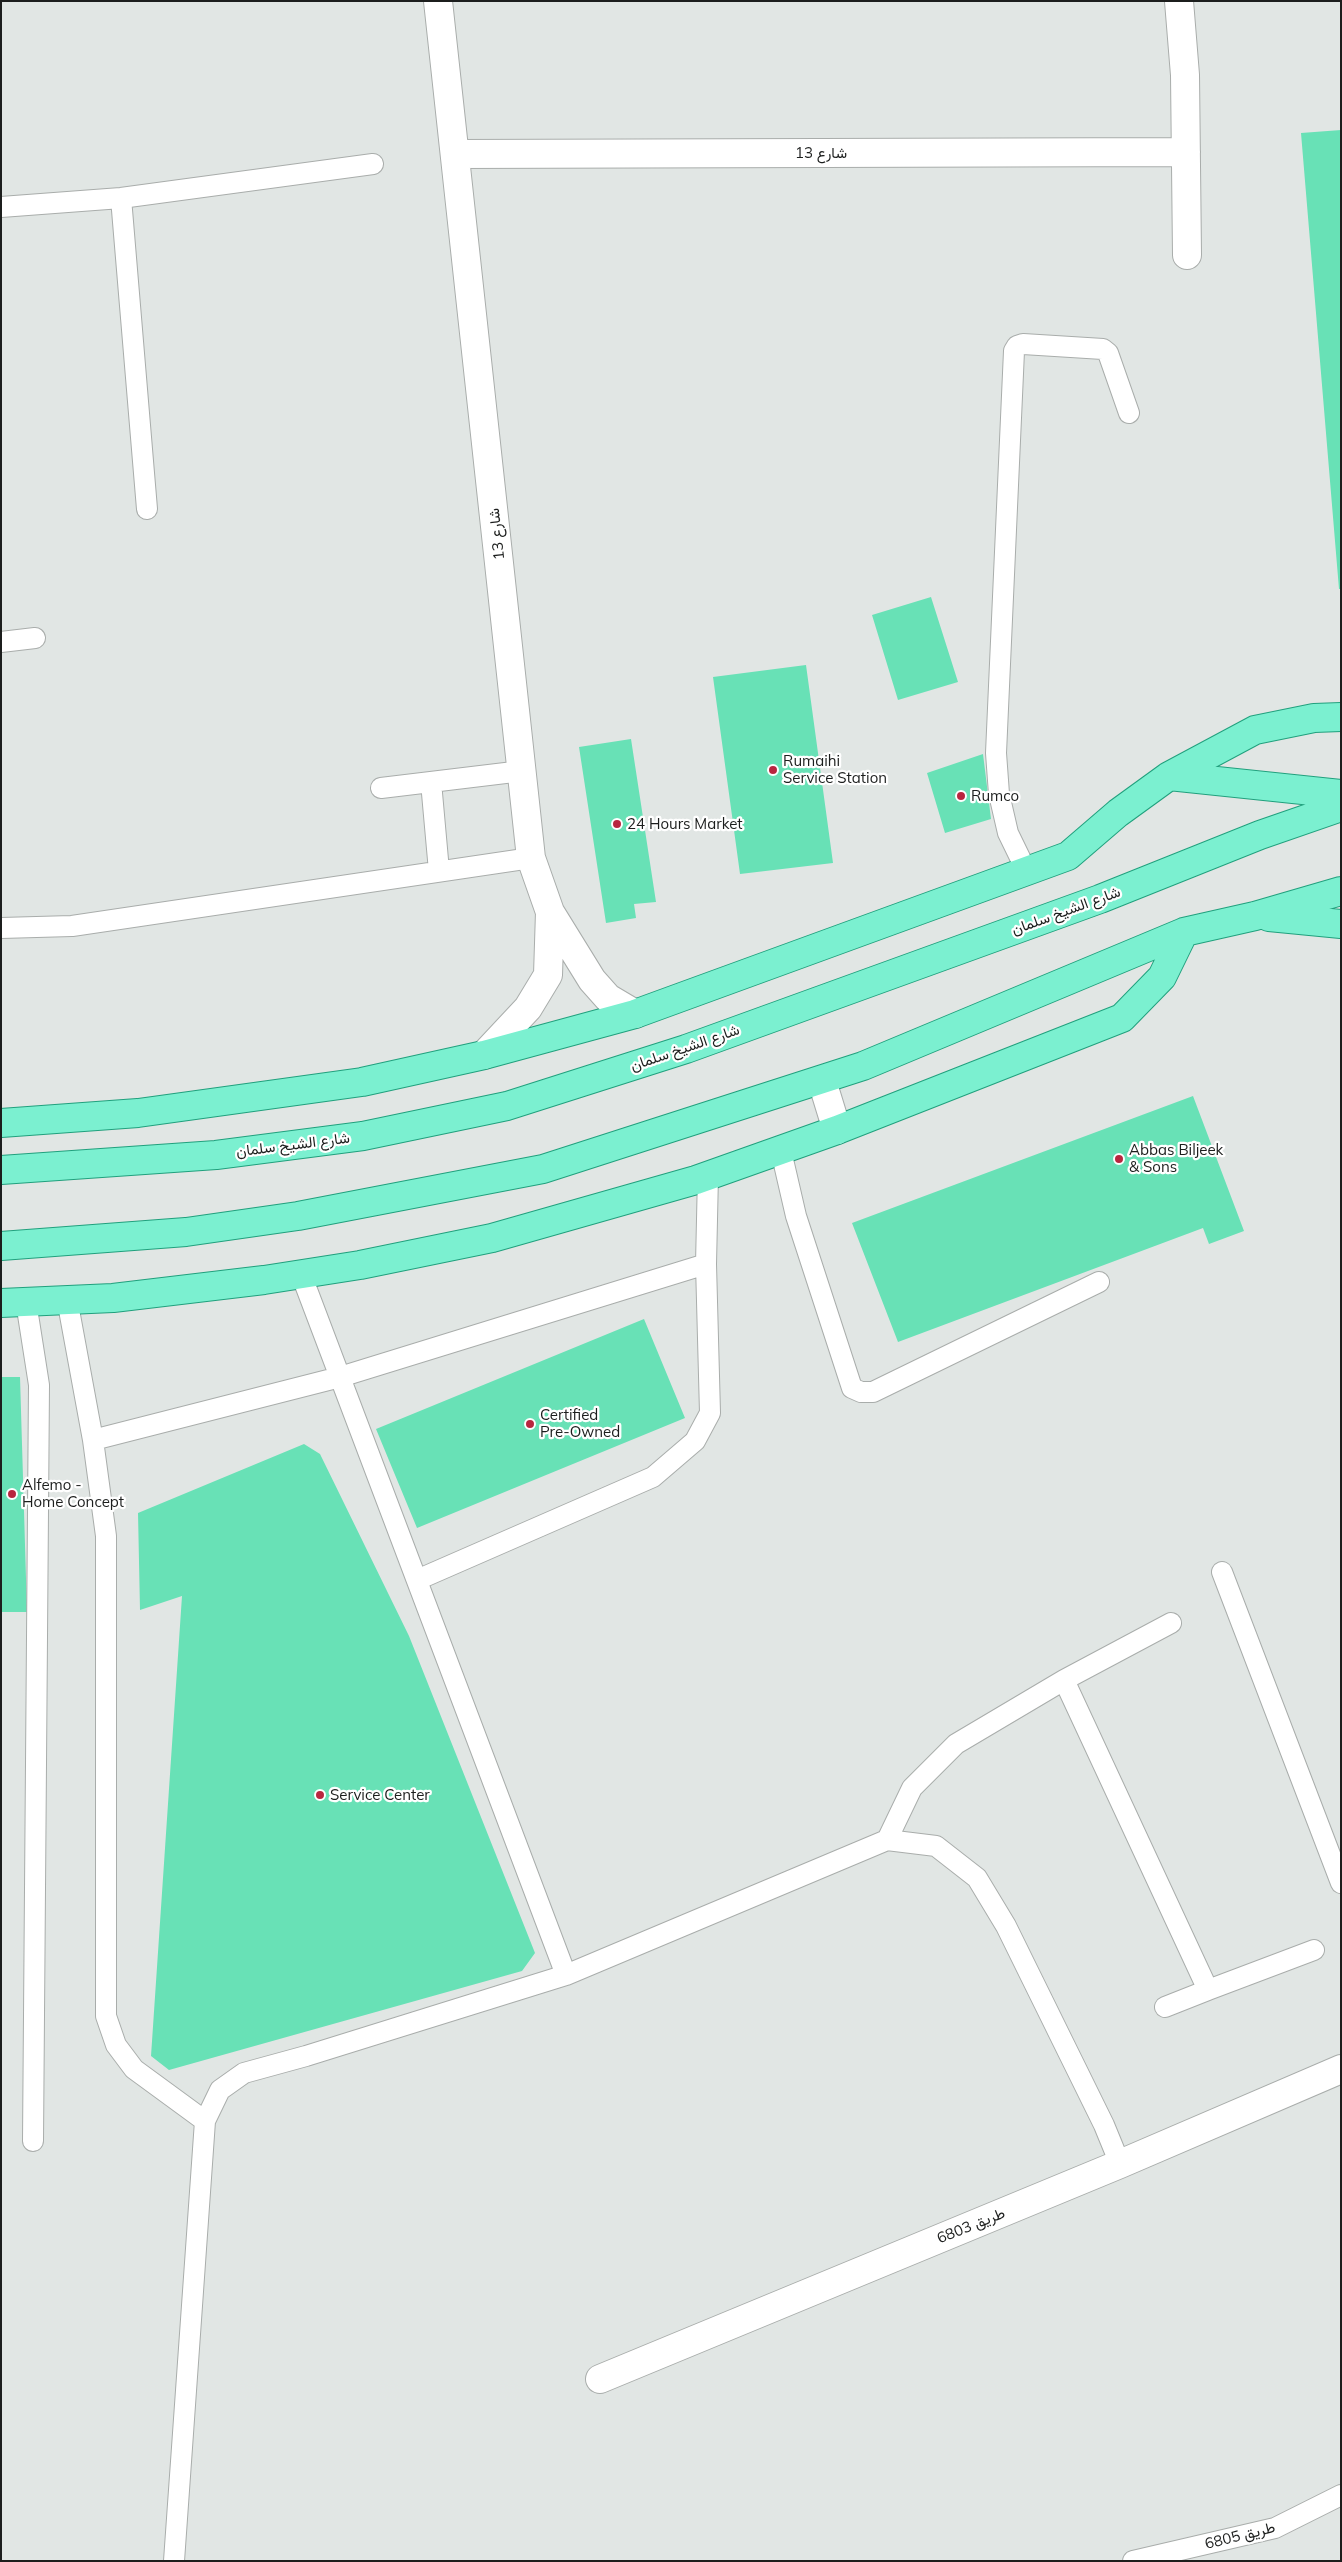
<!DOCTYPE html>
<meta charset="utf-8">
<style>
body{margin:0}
#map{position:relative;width:1342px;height:2562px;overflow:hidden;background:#e1e6e4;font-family:Mulish,sans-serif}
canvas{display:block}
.frame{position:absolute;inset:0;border:2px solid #1c1e1d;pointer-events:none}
</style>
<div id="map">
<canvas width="1342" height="2562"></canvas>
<div class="frame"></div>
</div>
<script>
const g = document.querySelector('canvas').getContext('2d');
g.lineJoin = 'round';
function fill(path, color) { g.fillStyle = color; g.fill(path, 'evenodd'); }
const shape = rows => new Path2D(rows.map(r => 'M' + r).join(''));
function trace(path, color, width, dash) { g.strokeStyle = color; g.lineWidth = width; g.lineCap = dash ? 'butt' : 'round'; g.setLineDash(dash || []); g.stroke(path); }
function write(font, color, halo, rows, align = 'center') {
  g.font = font + ' Mulish,Vazirmatn,sans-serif'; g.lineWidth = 4.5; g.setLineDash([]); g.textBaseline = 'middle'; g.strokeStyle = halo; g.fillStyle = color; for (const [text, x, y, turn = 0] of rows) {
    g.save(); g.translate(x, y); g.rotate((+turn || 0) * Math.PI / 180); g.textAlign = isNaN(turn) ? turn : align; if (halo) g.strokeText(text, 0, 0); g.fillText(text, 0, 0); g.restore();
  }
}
const building = shape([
 [1341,130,1341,589,1339,589,1301,133],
 [931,597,958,682,898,700,872,615],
 [806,665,833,863,740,874,713,677],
 [631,739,656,902,634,904,636,918,606,923,579,747],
 [983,754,991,819,945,833,927,773],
 [1193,1096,1244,1231,1209,1244,1203,1228,898,1342,852,1223],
 [644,1319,685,1418,417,1528,376,1429],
 [1,1377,20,1377,27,1612,1,1612],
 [304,1444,320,1454,409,1636,535,1953,522,1971,169,2070,151,2056,182,1596,140,1610,138,1513]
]);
const lane = shape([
 [121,198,147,509],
 [1,207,121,198,373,164],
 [1,642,35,638],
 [431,782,439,871],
 [381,788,522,771],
 [1026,870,1008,833,999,794,996,753,1014,351,1017,346,1023,344,1103,349,1108,353,1129,413],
 [1,928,72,926,531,858],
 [781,1151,796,1216,852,1388,861,1392,873,1392,1099,1282],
 [301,1274,566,1975],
 [67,1299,93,1440,106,1536,106,2016,116,2045,134,2069,205,2121],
 [26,1302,39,1385,33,2141],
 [93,1440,340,1377,706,1264],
 [1222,1572,1341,1883],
 [417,1580,653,1477,695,1441,710,1413,706,1264,708,1175],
 [1064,1680,1171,1623],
 [887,1840,912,1788,956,1744,1064,1680,1208,1990,1314,1950],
 [1165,2007,1208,1990],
 [174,2561,205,2121,220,2090,244,2073,306,2056,566,1975,887,1840,936,1846,977,1878,1006,1926,1104,2125,1120,2164],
 [1133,2561,1275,2528,1341,2495]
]);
const street = shape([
 [438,1,531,858,550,912,592,980,608,998,635,1014],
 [1179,1,1185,75,1187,255],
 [456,154,1186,152],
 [484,1055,528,1008,548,975,550,912],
 [822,1081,837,1130],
 [600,2379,1120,2164,1341,2069]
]);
const primary = shape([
 [1169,776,1341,794],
 [1269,917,1341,924],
 [1,1123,138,1113,362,1082,484,1055,635,1014,1068,856,1118,813,1169,776,1255,730,1314,718,1341,717],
 [1,1170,216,1155,363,1136,507,1106,686,1049,1100,899,1260,835,1341,807],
 [1,1246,186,1232,298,1216,543,1169,863,1066,1184,932,1255,916,1341,891],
 [1,1303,113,1298,264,1280,360,1265,492,1238,696,1180,837,1130,1122,1018,1162,977,1184,932]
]);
const markers = [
 [773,770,5,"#b8263f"],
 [961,796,5,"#b8263f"],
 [617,824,5,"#b8263f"],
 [1119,1159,5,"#b8263f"],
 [530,1424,5,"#b8263f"],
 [12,1494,5,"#b8263f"],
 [320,1795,5,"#b8263f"]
];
const streetNames = [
 ["شارع 13",821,153],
 ["شارع 13",497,534,-96],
 ["شارع الشيخ سلمان",1066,911,-20],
 ["شارع الشيخ سلمان",685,1048,-19],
 ["شارع الشيخ سلمان",293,1145,-7],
 ["طريق 6803",971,2226,-22],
 ["طريق 6805",1240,2536,-14]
];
const poiNames = [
 ["Rumaihi",783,761],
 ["Service Station",783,778],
 ["Rumco",971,796],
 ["24 Hours Market",627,824],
 ["Abbas Biljeek",1129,1150],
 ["& Sons",1129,1167],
 ["Certified",540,1415],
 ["Pre-Owned",540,1432],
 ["Alfemo -",22,1485],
 ["Home Concept",22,1502],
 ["Service Center",330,1795]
];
fill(building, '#68e1b6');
trace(lane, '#a9adab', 22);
trace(street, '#a9adab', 30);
trace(primary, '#21a07d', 30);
trace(lane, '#fff', 20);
trace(street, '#fff', 28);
trace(primary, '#7bf0d0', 28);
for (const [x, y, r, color] of markers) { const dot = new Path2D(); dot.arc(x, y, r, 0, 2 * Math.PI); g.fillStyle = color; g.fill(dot); trace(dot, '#fff', 2); }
write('15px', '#1c1e1d', '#fff', streetNames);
write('15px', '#1c1e1d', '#fff', poiNames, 'left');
</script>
